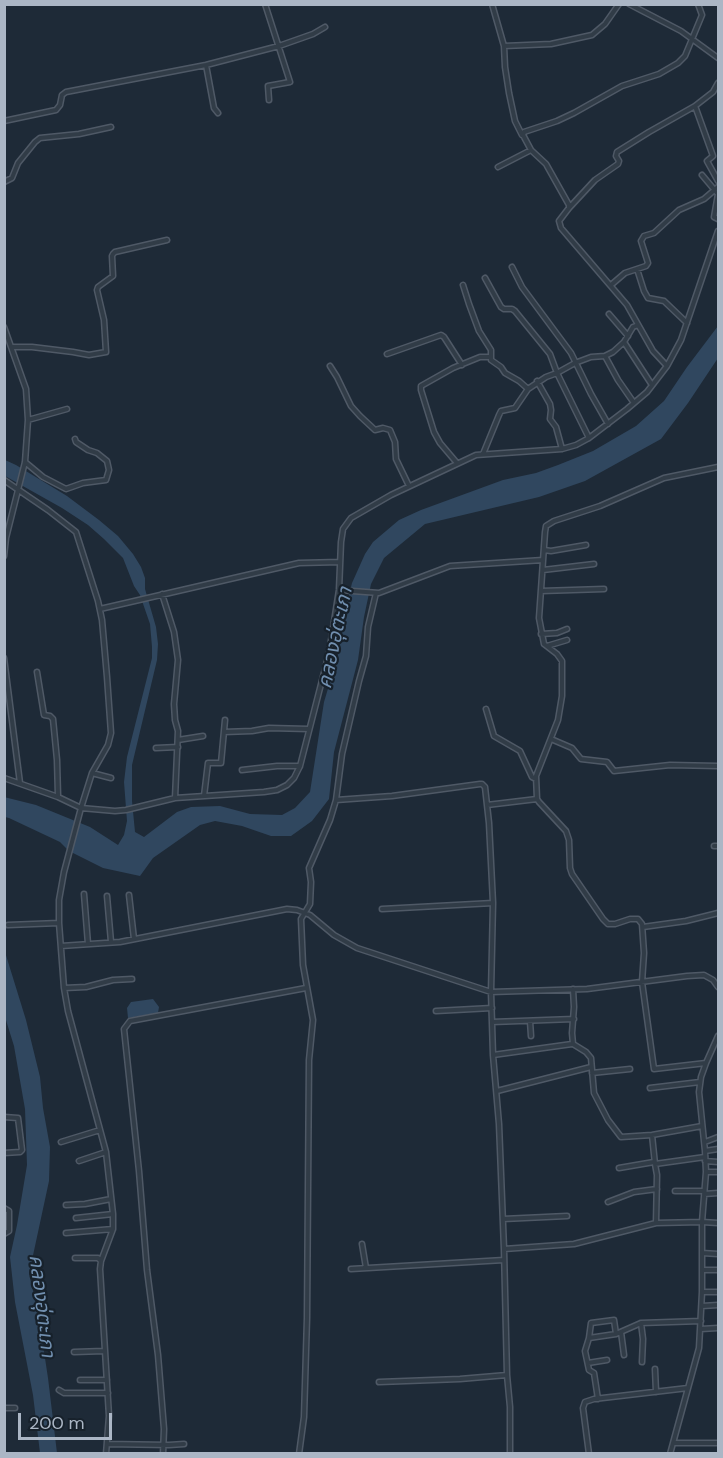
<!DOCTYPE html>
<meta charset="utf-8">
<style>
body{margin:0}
#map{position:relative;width:723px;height:1458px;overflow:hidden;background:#1e2a37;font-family:"DM Sans",sans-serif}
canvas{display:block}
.frame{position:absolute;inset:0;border:6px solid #abb6c5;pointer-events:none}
.scale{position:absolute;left:18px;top:1413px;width:94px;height:27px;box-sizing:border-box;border:3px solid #abb6c5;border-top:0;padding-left:8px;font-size:18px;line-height:21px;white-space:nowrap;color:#abb6c5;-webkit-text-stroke:4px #17212b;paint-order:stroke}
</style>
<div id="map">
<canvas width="723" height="1458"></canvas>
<div class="frame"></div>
<div class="scale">200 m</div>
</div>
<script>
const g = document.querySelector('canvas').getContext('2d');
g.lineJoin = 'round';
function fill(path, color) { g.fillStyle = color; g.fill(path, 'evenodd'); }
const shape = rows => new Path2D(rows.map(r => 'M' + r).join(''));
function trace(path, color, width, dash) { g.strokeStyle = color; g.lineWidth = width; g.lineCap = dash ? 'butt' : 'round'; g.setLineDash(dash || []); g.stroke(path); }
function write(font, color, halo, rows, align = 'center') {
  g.font = font + ' "DM Sans","Noto Sans Thai",sans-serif'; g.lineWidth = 4.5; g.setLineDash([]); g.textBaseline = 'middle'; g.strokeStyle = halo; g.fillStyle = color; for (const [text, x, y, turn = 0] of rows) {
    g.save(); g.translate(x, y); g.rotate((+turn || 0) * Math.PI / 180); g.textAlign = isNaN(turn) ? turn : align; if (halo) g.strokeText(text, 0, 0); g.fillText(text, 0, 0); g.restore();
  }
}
const water = shape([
 [718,326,718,358,688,403,661,439,585,481,539,497,425,524,384,558,371,584,364,617,358,660,334,752,329,799,312,821,291,836,271,836,242,826,215,821,200,825,153,858,140,876,103,868,69,851,60,842,9,818,5,817,4,797,36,805,90,827,118,845,124,835,127,821,124,782,127,757,152,658,152,647,150,624,140,595,134,586,123,558,104,539,88,525,62,508,5,476,5,460,16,465,67,496,99,520,118,536,133,554,141,567,145,578,145,589,156,627,158,644,157,660,132,765,132,801,135,832,144,837,177,812,191,807,220,806,250,814,282,815,295,808,310,792,324,702,338,655,345,611,352,583,365,554,373,542,399,520,421,510,503,480,536,473,558,465,593,451,636,426,664,401,687,367],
 [5,952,26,1020,40,1077,43,1108,50,1147,49,1181,29,1274,38,1312,48,1378,57,1453,40,1453,33,1395,15,1302,10,1257,17,1225,27,1165,25,1109,14,1046,5,1017],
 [153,999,159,1007,158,1013,128,1018,127,1008,131,1002]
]);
const minor = shape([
 [265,4,290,82,268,86,269,100],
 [492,4,504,46,505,67,509,93,515,121,522,135],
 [629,4,681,31,718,58],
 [504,46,551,44,592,35,605,24,619,4],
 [206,65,214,108,218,113],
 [718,83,713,92,695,106,713,156,707,161,718,181],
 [4,121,56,110,60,105,62,95,66,92,206,65,279,46,313,34,325,27],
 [498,167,531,150],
 [702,175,718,194,714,217,718,219],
 [4,182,12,178,18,163,35,142,40,138,79,134,111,127],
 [569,208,595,180,618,164,619,161,616,156,617,152,649,132,695,106],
 [512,267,522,287,571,353,591,394,608,424],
 [637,269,644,291,648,298,664,301,687,323],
 [485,278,501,307,504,309,512,309,515,311,550,354,557,373,589,438],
 [463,285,469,304,479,331,491,350,491,360,501,367,505,373,519,381,528,389],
 [611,285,625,273,646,266,648,263,641,241,644,236,654,233,679,210,704,199,718,187],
 [609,314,628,336],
 [4,327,26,389,28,420,25,462,6,538,4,556],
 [624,342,652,385],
 [12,347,32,347,73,352,89,355,106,352,104,320,97,290,98,287,113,276,112,256,113,254,115,252,167,240],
 [387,354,441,335,444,337,462,365],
 [605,356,618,380,634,403],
 [330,366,337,377,351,406,360,416,375,430,383,428,390,430,395,442,396,459,409,486],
 [667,366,653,351,627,305,561,228,559,221,569,208,569,205,546,164,531,150,523,135,524,132,557,121,574,113,622,86,659,74,678,63,685,56,702,15,698,4],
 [537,381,550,404,551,410,550,419,556,427,562,449],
 [28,420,67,409],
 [483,454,499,415,501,411,515,408,528,389,546,377,557,373,575,363,591,357,605,356,613,352,624,342,633,327,638,325],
 [25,462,43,477,66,489,83,483,106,480,109,470,107,461,97,453,88,450,76,442,75,439],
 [457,463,440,443,434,432,421,390,421,386,453,368,480,357,491,357],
 [4,480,48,510,76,532,98,601,102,620,107,677,111,733,108,745,92,773,81,808,115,811,126,810,175,798,264,792,277,790,287,785,294,778,300,766,329,653,339,590,341,542,343,529,351,518,391,495,476,455,562,449,576,445,589,438,627,409,647,392,667,366,681,340,718,231],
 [544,550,551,551,586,545],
 [543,570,594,564],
 [339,590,379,593,450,566,543,560],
 [541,591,604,589],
 [162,594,174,632,178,660,174,704,175,720,178,731,175,798],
 [100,609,299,563,340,562],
 [541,634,557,633,567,629],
 [547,646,567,640],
 [4,658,20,783],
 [37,672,44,715,50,716,53,719,57,760,58,796],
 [486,709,494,736,520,751,532,777,536,779],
 [224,732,252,731,269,728,309,729],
 [551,739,572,748,581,759,607,762,614,771,670,765,718,766],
 [178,740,203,736],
 [156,748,178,747],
 [242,770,277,766,300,766],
 [92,773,111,778],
 [4,778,58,797,81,808,64,872,59,900,59,923,64,988,68,1011,106,1152,113,1214,113,1229,101,1261,100,1269,109,1416,106,1454],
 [204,796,208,763,221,763,225,720],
 [336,800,392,796,480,784,482,784,485,787,487,805],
 [714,846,718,846],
 [84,894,88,944],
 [129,895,134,939],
 [107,896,111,942],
 [493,903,489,823,487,805,537,799],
 [382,909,493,903,491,992,493,1055,499,1124,504,1249,507,1375,510,1407,510,1454],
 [8,925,59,923],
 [643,927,686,921,718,913],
 [61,946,120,942,287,909,297,910,310,915,334,935,357,948,491,992,587,989,687,976,704,975,713,980,718,987],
 [64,988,86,987,113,980,132,979],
 [573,989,574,1007,572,1033,573,1044,586,1052,591,1058,594,1093,608,1120,621,1137,652,1135,702,1126],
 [436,1011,492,1008],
 [530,1021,531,1036],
 [492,1022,574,1019],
 [493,1055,572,1044],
 [706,1063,654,1069,642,982,644,953,642,924,638,919,630,919,615,924,608,924,603,919,572,874,570,868,569,840,566,831,539,802,537,799,536,776,558,720,562,696,562,661,557,654,544,644,539,618,545,532,546,526,554,521,600,506,664,478,718,467],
 [592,1073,630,1069],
 [650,1088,700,1082],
 [497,1091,591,1067],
 [4,1117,18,1118,22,1150,20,1152,4,1153],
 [652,1135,655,1164,657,1175,656,1223,702,1222,718,1223],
 [61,1142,100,1130],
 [705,1142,718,1137],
 [705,1151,718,1149],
 [79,1161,106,1152],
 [705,1161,718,1162],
 [655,1164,705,1157],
 [619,1168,654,1162],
 [706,1172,718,1172],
 [675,1191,704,1191],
 [704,1194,718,1193],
 [608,1202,634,1192,657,1189],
 [66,1205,85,1204,111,1199],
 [4,1208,9,1211,9,1231,4,1234],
 [76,1218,113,1214],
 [503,1219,567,1216],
 [66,1233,113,1229],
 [362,1244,366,1268],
 [504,1249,574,1244,656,1223],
 [702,1253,718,1254],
 [75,1258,98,1258,101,1261],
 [351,1269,504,1260],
 [702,1270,718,1270],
 [702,1292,718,1292],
 [702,1306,718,1305],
 [641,1323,643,1339,642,1362],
 [701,1329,718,1328],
 [621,1332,624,1355],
 [589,1338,591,1323,614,1320,616,1334],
 [74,1352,104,1351],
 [588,1363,607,1360],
 [655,1369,656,1392],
 [80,1380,107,1380],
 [379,1382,460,1379,507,1375],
 [59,1390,64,1393,108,1393],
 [598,1399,594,1373,589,1370,585,1351,589,1338,616,1334,641,1323,701,1321],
 [4,1408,15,1408],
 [673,1443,718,1443],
 [107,1444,169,1445,184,1444],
 [163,1454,164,1429,158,1355,147,1270,139,1171,124,1029,130,1021,306,988],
 [299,1454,304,1417,307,1318,309,1060,313,1020,303,965,301,919,310,904,311,882,309,868,330,820,336,800,342,754,359,681,366,656,368,627,376,593],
 [589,1454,583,1408,585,1402,594,1399,688,1388],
 [670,1454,699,1348,702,1292,702,1222,706,1172,705,1151,699,1092,701,1077,706,1063,718,1036]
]);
const waterNames = [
 ["คลองอุ่ตะเภา",336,638,-78],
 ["คลองอุ่ตะเภา",41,1306,83]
];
fill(water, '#30475f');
trace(minor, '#4f5966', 7);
trace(minor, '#313c47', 4);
write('italic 20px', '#718faf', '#17212b', waterNames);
</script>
